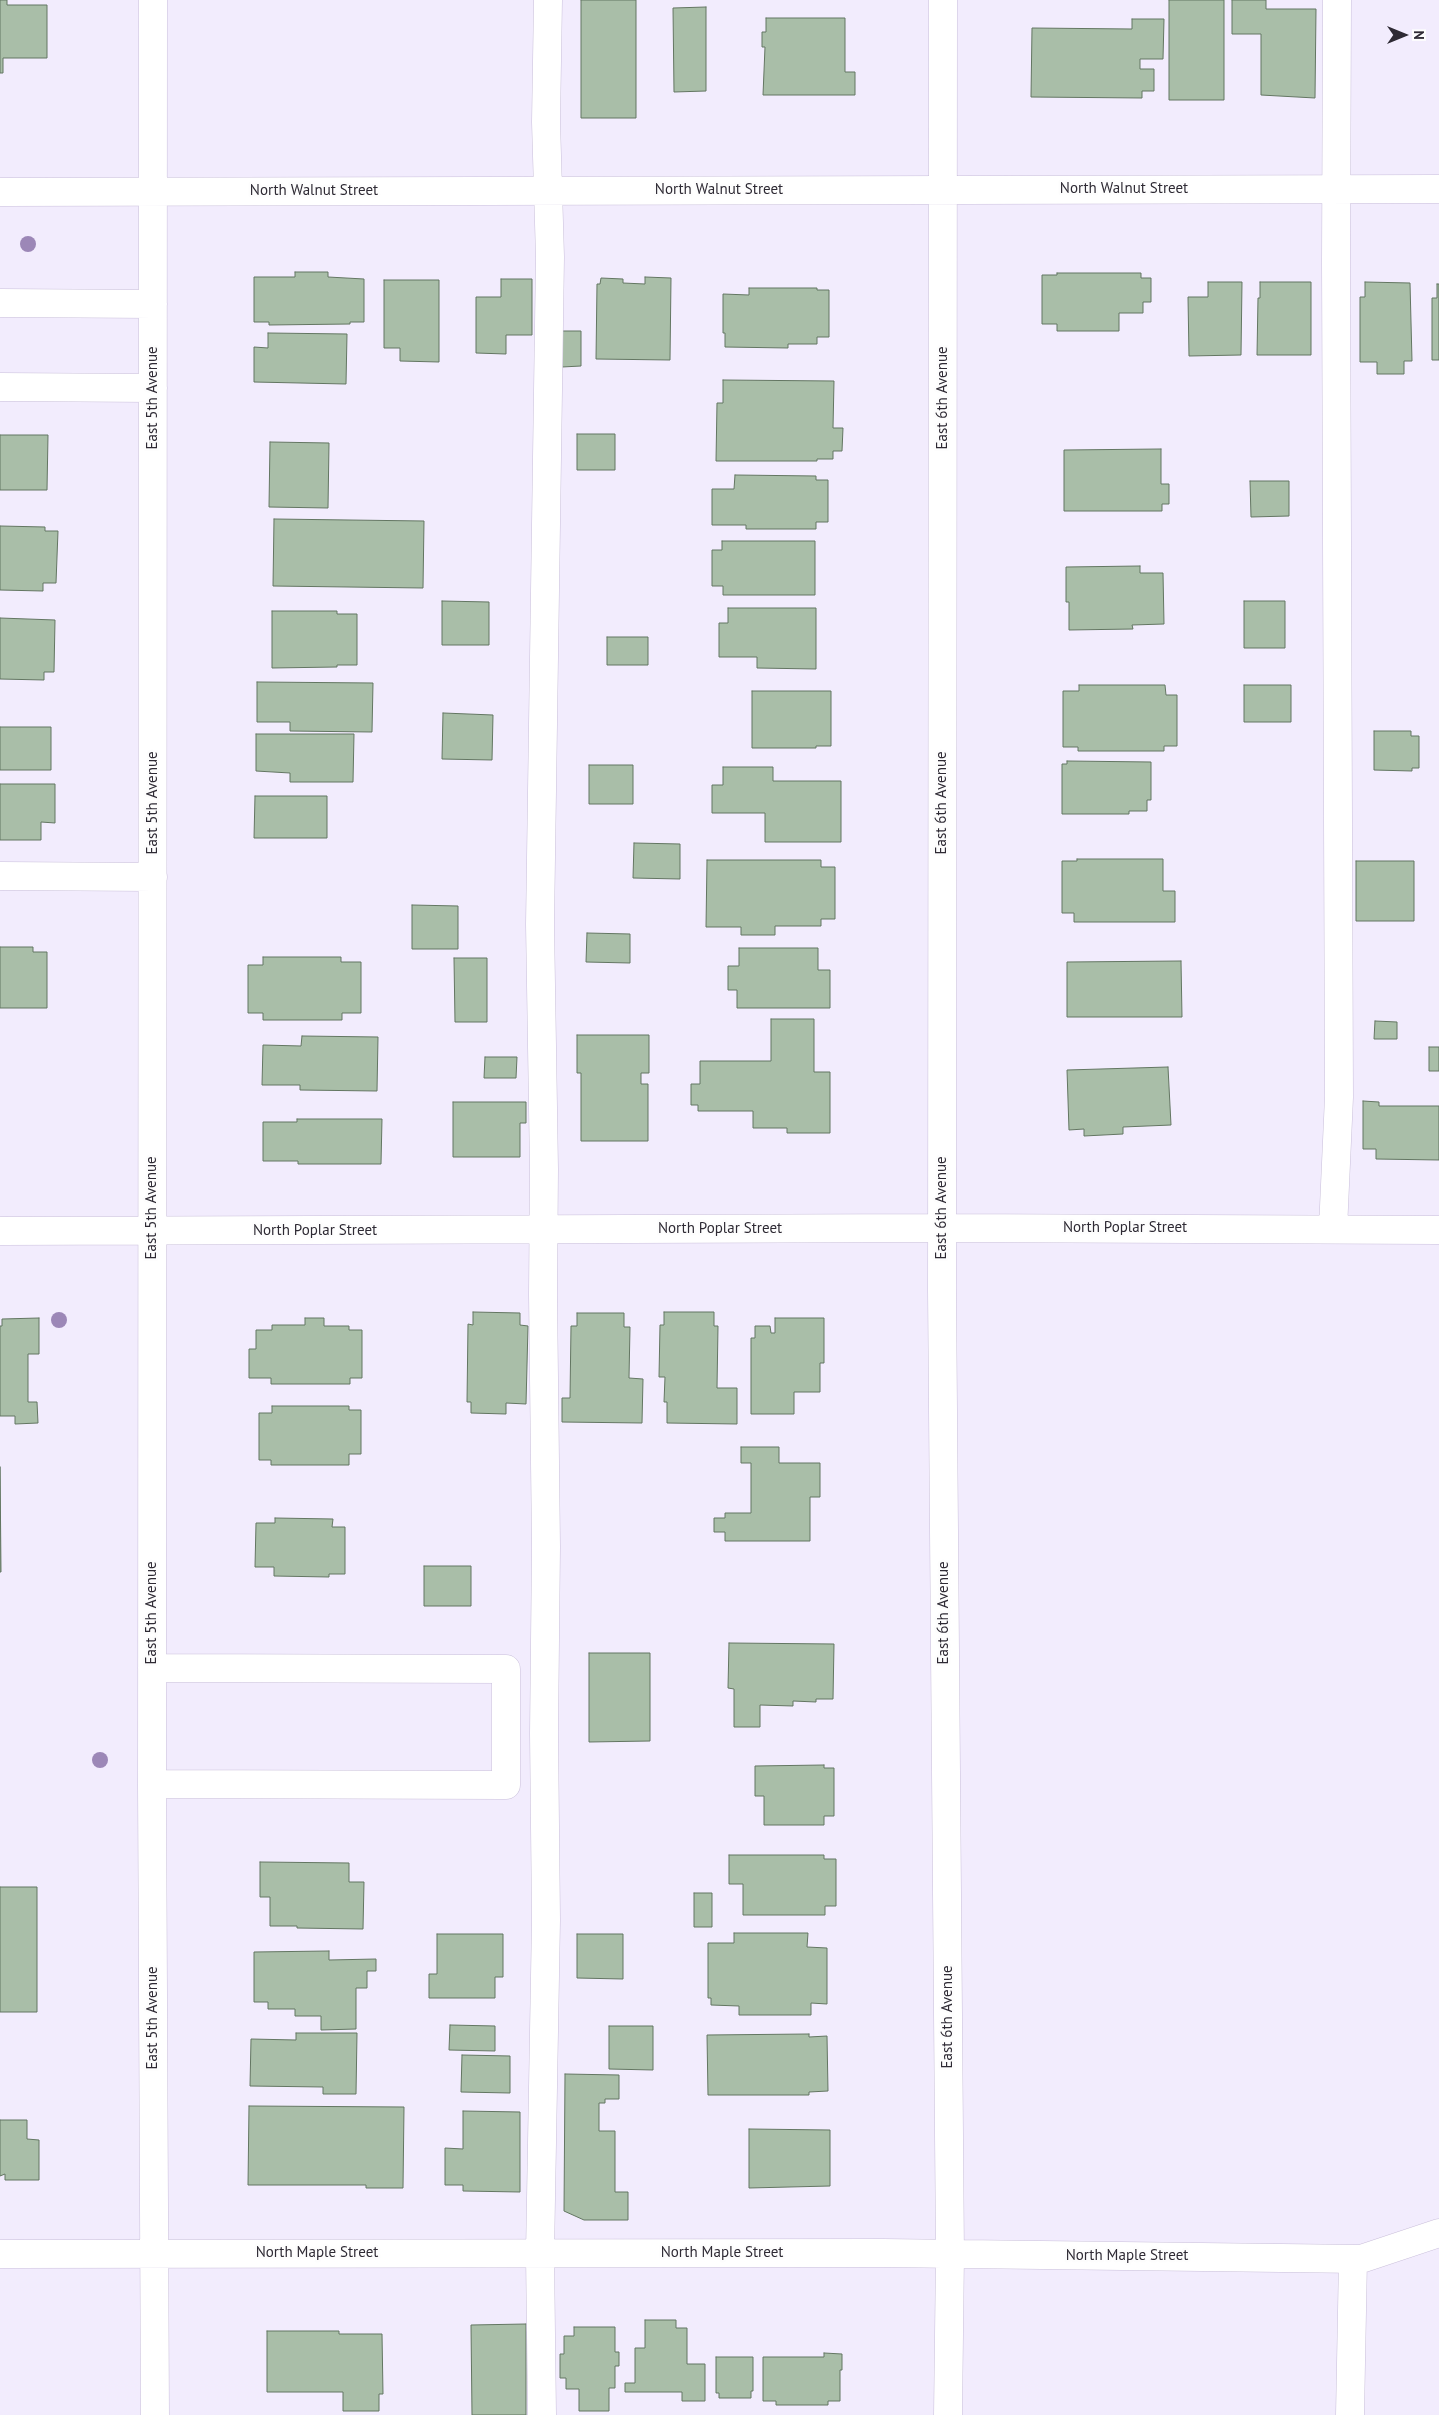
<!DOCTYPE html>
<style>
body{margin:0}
#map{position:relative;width:1439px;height:2415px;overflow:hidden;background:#f2ecfd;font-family:"PT Sans",sans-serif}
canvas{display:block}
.north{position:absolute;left:1379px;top:10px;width:50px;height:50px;-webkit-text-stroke:4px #fdfdfd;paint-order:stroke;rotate:90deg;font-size:14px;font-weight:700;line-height:20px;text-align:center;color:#2e2a34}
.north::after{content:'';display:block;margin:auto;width:18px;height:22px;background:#2e2a34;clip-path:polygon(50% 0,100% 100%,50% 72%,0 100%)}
</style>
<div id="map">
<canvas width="1439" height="2415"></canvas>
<div class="north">N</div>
</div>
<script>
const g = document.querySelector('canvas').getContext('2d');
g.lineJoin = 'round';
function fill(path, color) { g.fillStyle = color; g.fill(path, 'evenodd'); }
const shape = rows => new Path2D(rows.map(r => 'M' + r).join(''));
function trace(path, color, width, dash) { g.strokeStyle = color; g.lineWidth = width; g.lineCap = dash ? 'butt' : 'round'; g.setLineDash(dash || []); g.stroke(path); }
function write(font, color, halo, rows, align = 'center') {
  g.font = font + ' "PT Sans",sans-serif'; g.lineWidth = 5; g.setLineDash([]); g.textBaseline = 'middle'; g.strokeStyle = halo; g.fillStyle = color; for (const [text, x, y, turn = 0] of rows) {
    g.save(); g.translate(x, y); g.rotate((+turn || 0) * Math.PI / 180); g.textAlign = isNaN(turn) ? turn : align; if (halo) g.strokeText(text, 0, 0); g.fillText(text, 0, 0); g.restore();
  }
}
const building = shape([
 [0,0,7,0,7,5,47,5,47,58,3,58,3,73,0,73,0,0],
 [581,0,636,0,636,118,581,118,581,0],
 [1169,0,1224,0,1224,100,1169,100,1169,0],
 [1232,0,1266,0,1266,9,1316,9,1315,98,1261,95,1261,34,1232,34,1232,0],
 [706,7,706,91,674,92,673,8,706,7],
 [766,18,845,18,845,72,855,72,855,95,763,95,765,47,762,47,762,32,766,32,766,18],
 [1132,19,1164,19,1163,59,1140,59,1140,69,1154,69,1154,91,1142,91,1142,98,1031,97,1032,28,1132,29,1132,19],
 [295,272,328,272,328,277,364,279,364,322,350,322,350,324,269,325,269,322,254,322,254,277,295,277,295,272],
 [1057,273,1141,273,1141,278,1151,278,1151,302,1143,302,1143,313,1119,313,1119,331,1057,331,1057,324,1042,324,1042,275,1057,275,1057,273],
 [645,277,671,278,670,360,596,359,597,284,600,284,601,278,623,279,623,283,645,284,645,277],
 [501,279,532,279,532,335,506,335,506,354,476,353,476,297,501,297,501,279],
 [384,280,439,280,439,362,400,361,400,348,384,348,384,280],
 [1208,282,1242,282,1241,355,1189,356,1188,297,1208,297,1208,282],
 [1260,282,1311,282,1311,355,1257,355,1258,298,1260,298,1260,282],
 [1365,282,1410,283,1412,361,1404,361,1404,374,1377,374,1377,362,1360,362,1360,297,1365,297,1365,282],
 [1437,284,1439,284,1439,360,1432,360,1432,298,1437,298,1437,284],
 [749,288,817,288,817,290,829,290,829,337,817,337,817,344,788,344,788,348,725,347,725,333,723,333,723,294,749,295,749,288],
 [562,331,581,331,581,366,562,367,562,331],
 [268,333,347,334,346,384,254,382,254,347,268,348,268,333],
 [723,380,834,381,833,428,843,428,842,451,833,451,833,459,817,459,817,461,716,461,717,403,723,403,723,380],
 [577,434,615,434,615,470,577,470,577,434],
 [0,435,48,435,47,490,0,490,0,435],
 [270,442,329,443,328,508,269,507,270,442],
 [1161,449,1161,484,1169,484,1169,504,1162,504,1162,511,1064,511,1064,450,1161,449],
 [735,475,816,476,816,480,828,480,828,522,816,522,816,529,746,529,746,525,712,525,712,489,734,489,735,475],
 [1250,481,1289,481,1289,516,1251,517,1250,481],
 [274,519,424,521,423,588,273,586,274,519],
 [0,526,45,527,45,531,58,531,56,583,43,583,43,591,0,590,0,526],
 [722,541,815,541,815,595,723,595,723,586,712,586,712,550,722,550,722,541],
 [1140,566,1140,573,1163,573,1164,624,1132,625,1133,629,1069,630,1069,602,1066,602,1066,567,1140,566],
 [442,601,489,602,489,645,442,645,442,601],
 [1244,601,1285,601,1285,648,1244,648,1244,601],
 [728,608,816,608,816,669,757,668,757,657,719,657,719,623,728,623,728,608],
 [272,611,337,611,337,614,357,614,357,665,337,665,337,667,272,668,272,611],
 [0,618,55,620,54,672,44,672,44,680,0,679,0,618],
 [607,637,648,637,648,665,607,665,607,637],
 [257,682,373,683,372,732,290,731,290,722,257,722,257,682],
 [1079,685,1165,685,1166,695,1177,695,1177,746,1164,746,1164,751,1078,751,1078,747,1063,747,1063,691,1079,691,1079,685],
 [1244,685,1291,685,1291,722,1244,722,1244,685],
 [752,691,831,691,831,746,816,746,816,748,752,748,752,691],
 [443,713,493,715,492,760,442,759,443,713],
 [0,727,51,727,51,770,0,770,0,727],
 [1374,731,1411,731,1411,736,1419,736,1419,768,1412,768,1412,771,1374,770,1374,731],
 [256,734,354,734,353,782,290,782,290,773,256,771,256,734],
 [1067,761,1151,762,1151,800,1147,800,1147,811,1129,811,1129,814,1062,814,1062,764,1067,764,1067,761],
 [589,765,633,765,633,804,589,804,589,765],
 [723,767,773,767,773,781,841,781,841,842,765,842,765,813,712,813,712,785,723,785,723,767],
 [0,784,55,784,55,823,41,822,41,840,0,840,0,784],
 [255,796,327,796,327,838,254,838,255,796],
 [634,843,680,844,680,879,633,878,634,843],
 [1077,859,1163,859,1163,891,1175,891,1175,922,1074,922,1074,913,1062,913,1062,861,1077,861,1077,859],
 [707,860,821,860,821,867,835,867,835,919,821,919,821,926,775,926,775,935,741,935,741,927,706,927,707,860],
 [1356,861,1414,861,1414,921,1356,921,1356,861],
 [412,905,458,906,458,949,412,949,412,905],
 [587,933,630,934,630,963,586,962,587,933],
 [0,947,33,947,33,952,47,952,47,1008,0,1008,0,947],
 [739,948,818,948,818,970,830,970,830,1008,737,1008,737,990,728,990,728,966,739,966,739,948],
 [263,957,341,957,341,962,361,962,361,1013,342,1013,342,1020,263,1020,263,1013,248,1013,248,965,263,965,263,957],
 [454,958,487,958,487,1022,455,1022,454,958],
 [1181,961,1182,1017,1067,1017,1067,962,1181,961],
 [771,1019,814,1019,814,1072,830,1072,830,1133,787,1133,787,1128,753,1128,753,1111,698,1111,698,1105,691,1105,691,1084,700,1084,700,1061,771,1061,771,1019],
 [1375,1021,1397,1022,1397,1039,1374,1039,1375,1021],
 [577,1035,649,1035,649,1073,641,1073,641,1084,648,1084,648,1141,581,1141,581,1073,577,1073,577,1035],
 [302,1036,378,1037,377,1091,300,1090,300,1085,262,1085,263,1045,301,1046,302,1036],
 [1429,1047,1439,1047,1439,1071,1429,1071,1429,1047],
 [485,1057,517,1057,516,1078,484,1078,485,1057],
 [1168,1067,1171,1125,1123,1127,1123,1134,1084,1136,1084,1129,1069,1130,1067,1070,1168,1067],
 [1363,1101,1379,1102,1379,1106,1439,1106,1439,1160,1376,1159,1376,1149,1363,1149,1363,1101],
 [453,1102,526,1102,526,1123,520,1123,520,1157,453,1157,453,1102],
 [297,1119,382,1119,381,1164,298,1164,298,1161,263,1161,263,1122,297,1122,297,1119],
 [473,1312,520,1313,520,1325,528,1326,526,1404,506,1403,506,1414,471,1413,471,1402,467,1402,468,1324,473,1325,473,1312],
 [664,1312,714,1312,714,1326,718,1326,717,1388,737,1388,737,1424,667,1423,667,1402,664,1402,665,1377,659,1377,660,1325,664,1325,664,1312],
 [577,1313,624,1313,624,1327,630,1327,629,1378,643,1379,642,1423,562,1422,562,1398,570,1398,571,1326,577,1326,577,1313],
 [39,1318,39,1354,28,1354,28,1402,37,1402,38,1423,15,1424,15,1416,0,1416,0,1326,2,1326,2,1319,39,1318],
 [305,1318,324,1318,324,1326,349,1326,349,1330,362,1330,362,1378,350,1378,350,1384,271,1384,271,1378,249,1378,249,1349,256,1349,256,1330,272,1330,272,1325,305,1325,305,1318],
 [775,1318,824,1318,824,1363,820,1363,820,1392,794,1392,794,1414,751,1414,751,1338,755,1338,755,1326,770,1326,771,1333,775,1333,775,1318],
 [272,1406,349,1406,349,1410,361,1410,361,1454,349,1454,349,1465,271,1465,271,1460,259,1460,259,1413,272,1413,272,1406],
 [741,1447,779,1447,779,1463,820,1463,820,1497,810,1497,810,1541,725,1541,725,1532,714,1532,714,1518,725,1518,725,1513,751,1513,751,1463,741,1463,741,1447],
 [0,1467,1,1572,0,1572,0,1467],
 [275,1518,333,1519,332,1527,345,1527,345,1574,329,1574,329,1577,274,1576,274,1567,255,1567,256,1523,275,1523,275,1518],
 [424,1566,471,1566,471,1606,424,1606,424,1566],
 [729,1643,834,1644,833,1699,816,1699,816,1702,793,1701,793,1706,760,1705,760,1727,734,1727,734,1689,728,1688,729,1643],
 [589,1653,650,1653,650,1741,589,1742,589,1653],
 [824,1765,824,1768,834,1768,834,1816,824,1816,824,1825,764,1825,764,1796,755,1796,755,1766,824,1765],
 [729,1855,824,1855,824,1859,836,1859,836,1906,825,1906,825,1915,743,1915,743,1884,729,1884,729,1855],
 [260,1862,349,1863,349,1882,364,1882,363,1929,297,1928,297,1926,270,1926,270,1897,260,1897,260,1862],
 [0,1887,37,1887,37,2012,0,2012,0,1887],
 [694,1893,712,1893,712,1927,694,1927,694,1893],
 [734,1933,808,1933,807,1947,827,1948,827,2004,811,2003,811,2015,739,2015,739,2006,711,2005,711,1998,708,1998,708,1943,734,1943,734,1933],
 [437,1934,503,1934,503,1977,495,1977,495,1998,429,1998,429,1974,437,1974,437,1934],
 [577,1934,623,1934,623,1979,577,1978,577,1934],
 [329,1951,329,1960,376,1959,376,1971,367,1971,367,1988,356,1988,356,2029,321,2030,321,2016,295,2016,295,2009,268,2009,268,2002,254,2002,254,1952,329,1951],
 [450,2025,495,2026,495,2051,449,2050,450,2025],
 [609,2026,653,2026,653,2070,609,2069,609,2026],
 [296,2033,357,2033,356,2094,323,2094,323,2087,250,2086,251,2039,296,2040,296,2033],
 [809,2034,809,2037,827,2036,828,2091,809,2092,809,2095,708,2095,707,2035,809,2034],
 [462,2055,510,2056,510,2093,461,2092,462,2055],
 [565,2074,619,2075,619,2099,605,2099,605,2103,599,2103,599,2131,615,2131,615,2192,628,2192,628,2220,584,2220,564,2211,565,2074],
 [249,2106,404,2107,403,2188,366,2188,366,2185,248,2185,249,2106],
 [463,2111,520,2112,520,2192,463,2191,463,2185,445,2185,445,2148,463,2149,463,2111],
 [0,2120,27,2120,27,2139,39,2140,39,2180,5,2180,5,2174,0,2176,0,2120],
 [749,2129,830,2130,830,2186,749,2188,749,2129],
 [645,2320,676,2320,676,2328,687,2328,687,2364,705,2364,705,2401,682,2401,682,2392,625,2392,625,2383,635,2383,635,2348,645,2348,645,2320],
 [526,2324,526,2415,472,2415,471,2325,526,2324],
 [574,2327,615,2327,615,2352,619,2352,619,2366,615,2366,615,2388,609,2388,609,2411,579,2411,579,2389,566,2389,566,2378,560,2378,560,2354,564,2354,564,2336,574,2336,574,2327],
 [267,2331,339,2331,339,2334,382,2334,383,2394,379,2394,379,2411,343,2411,343,2392,267,2392,267,2331],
 [824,2353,842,2354,842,2370,840,2370,840,2401,828,2401,828,2405,776,2405,776,2401,763,2401,763,2357,824,2357,824,2353],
 [716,2357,753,2357,753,2391,751,2391,751,2398,719,2398,719,2393,716,2393,716,2357]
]);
const minor = shape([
 [153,0,152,1784,155,2415],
 [943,0,942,1290,950,2254,948,2415],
 [0,192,1439,189],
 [0,303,153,304],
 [0,387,153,388],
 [0,876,153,877],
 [1333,1229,1339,1097,1336,263,1337,0],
 [0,1231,942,1228,1439,1230],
 [152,1668,506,1669,506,1785,152,1784],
 [0,2254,883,2253,1361,2259,1439,2233],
 [542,2415,540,2254,546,1920,544,1733,546,1547,543,1294,544,1169,540,924,550,257,546,122,548,0],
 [1350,2415,1353,2259]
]);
const trees = [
 [28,244],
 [59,1320],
 [100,1760]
];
const streetNames = [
 ["North Walnut Street",1124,189],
 ["North Walnut Street",719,190],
 ["North Walnut Street",314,191],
 ["East 5th Avenue",153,398,-90],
 ["East 6th Avenue",943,398,-90],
 ["East 5th Avenue",153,803,-90],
 ["East 6th Avenue",942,803,-90],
 ["East 5th Avenue",152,1208,-90],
 ["East 6th Avenue",942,1208,-90],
 ["North Poplar Street",1125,1228],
 ["North Poplar Street",720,1229],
 ["North Poplar Street",315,1231],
 ["East 5th Avenue",152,1613,-90],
 ["East 6th Avenue",944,1613,-90],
 ["East 6th Avenue",948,2017,-90],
 ["East 5th Avenue",153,2018,-90],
 ["North Maple Street",317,2253],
 ["North Maple Street",722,2253],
 ["North Maple Street",1127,2256]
];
fill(building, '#a9bea8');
trace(building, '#637662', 1);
trace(minor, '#c9bfda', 29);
trace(minor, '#fff', 28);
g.fillStyle = '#9c87b7';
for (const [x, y] of trees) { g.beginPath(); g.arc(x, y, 8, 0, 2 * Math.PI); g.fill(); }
write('15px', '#2e2a34', '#fdfdfd', streetNames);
</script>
